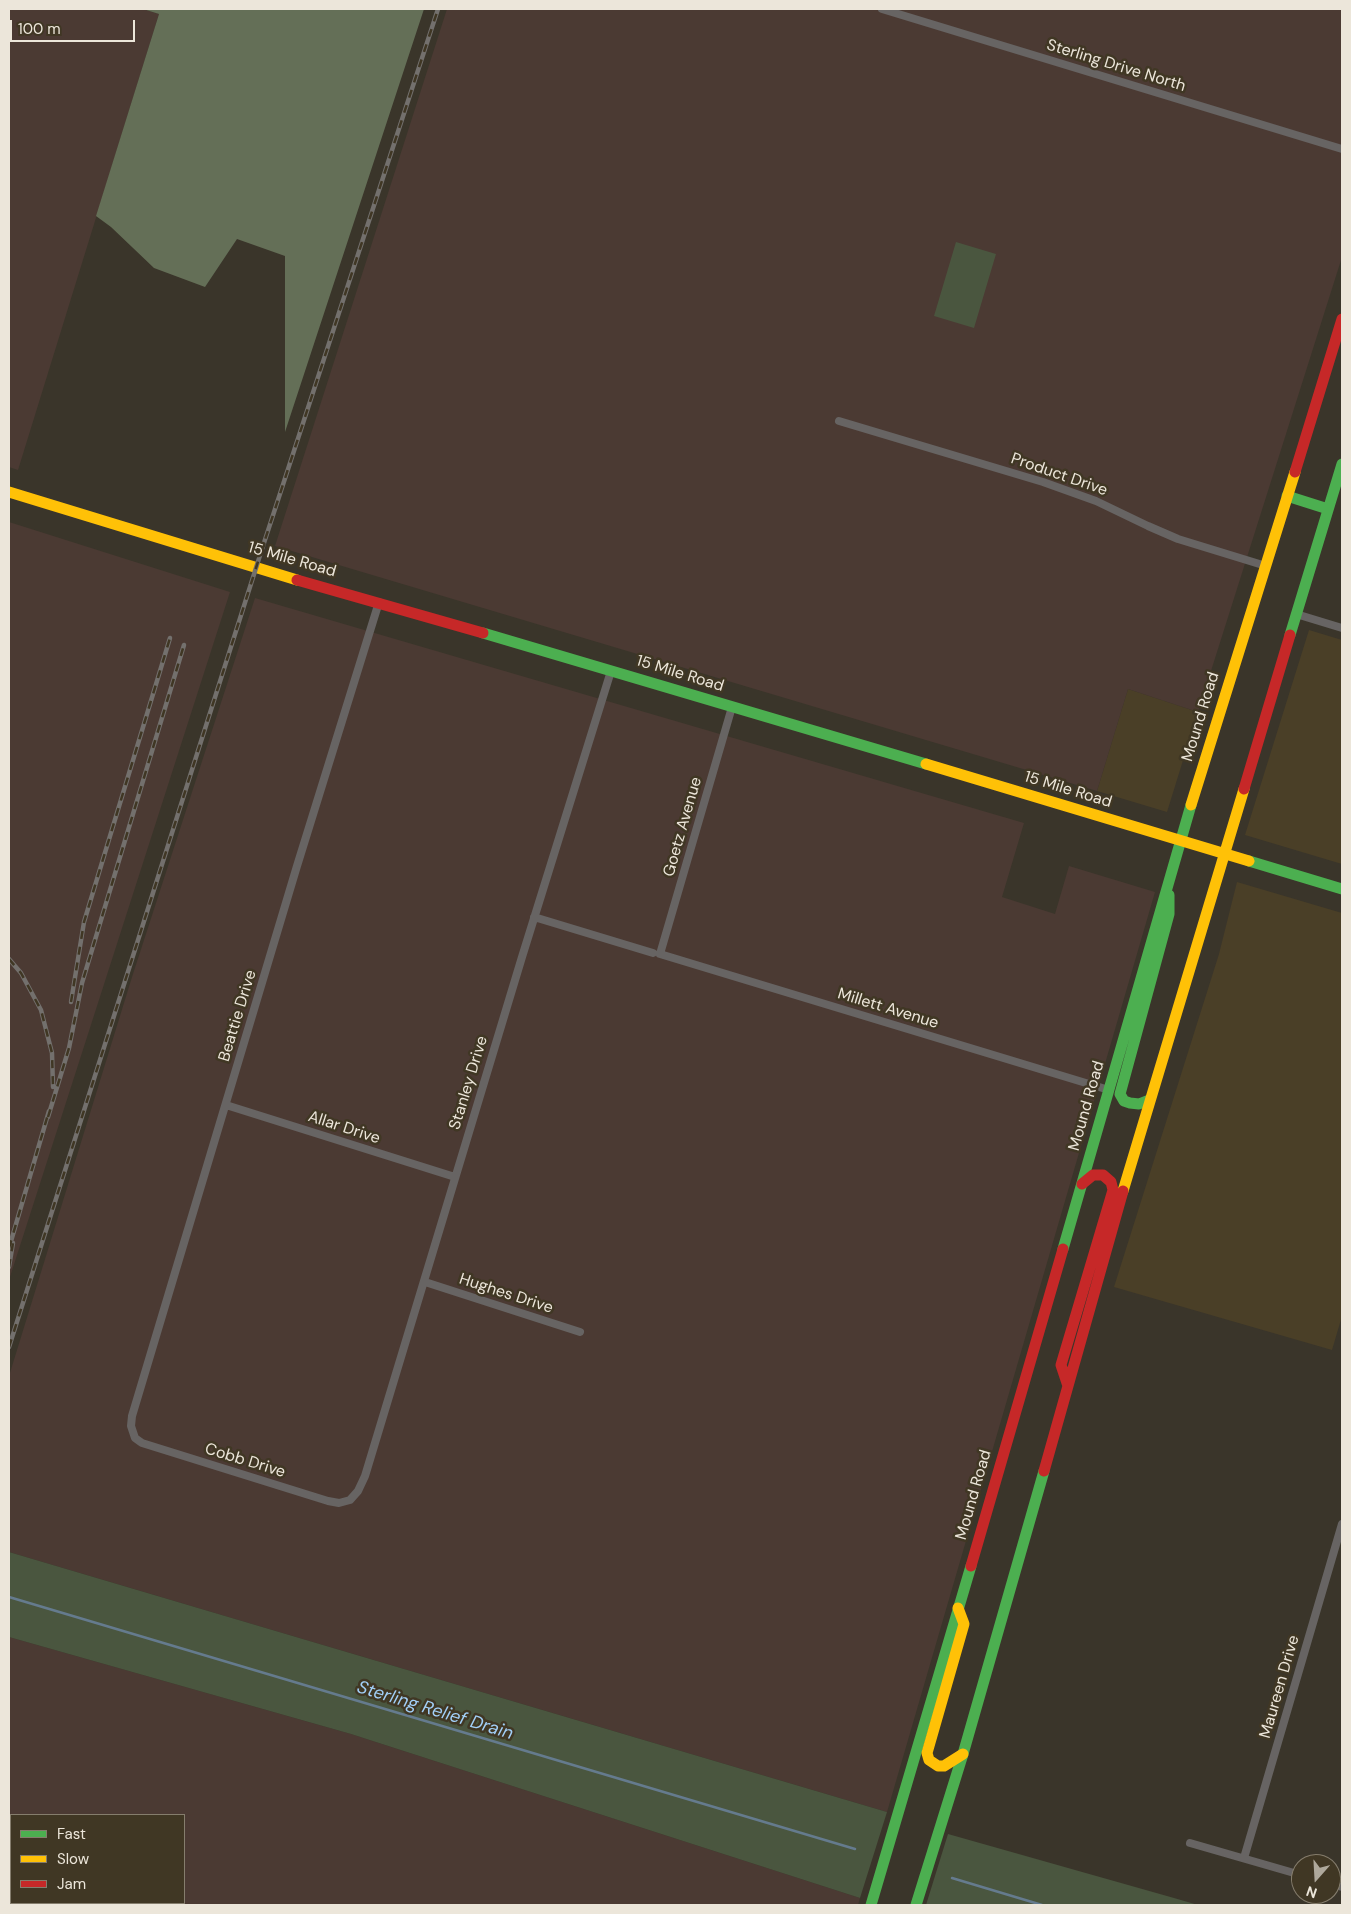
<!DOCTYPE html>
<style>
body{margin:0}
#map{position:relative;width:1351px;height:1914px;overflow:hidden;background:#3a352a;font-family:"DM Sans",sans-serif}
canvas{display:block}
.frame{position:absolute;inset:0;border:10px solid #ece6da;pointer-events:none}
.legend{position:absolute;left:10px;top:1814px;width:175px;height:90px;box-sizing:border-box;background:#403724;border:1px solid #857d6d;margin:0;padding:6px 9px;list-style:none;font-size:15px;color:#ece6da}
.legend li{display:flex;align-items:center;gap:10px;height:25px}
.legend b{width:25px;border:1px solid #857d6d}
.north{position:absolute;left:1291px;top:1854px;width:50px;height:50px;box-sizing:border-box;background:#403724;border:1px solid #857d6d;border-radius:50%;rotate:199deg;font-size:14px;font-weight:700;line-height:20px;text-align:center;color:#ece6da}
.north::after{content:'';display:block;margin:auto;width:18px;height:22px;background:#aea89c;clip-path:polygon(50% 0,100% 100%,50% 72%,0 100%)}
.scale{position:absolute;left:10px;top:20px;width:125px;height:22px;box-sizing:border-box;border:2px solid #ece6da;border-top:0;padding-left:6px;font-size:15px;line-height:18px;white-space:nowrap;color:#ece6da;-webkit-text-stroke:4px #403724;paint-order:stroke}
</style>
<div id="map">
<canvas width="1351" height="1914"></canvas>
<div class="frame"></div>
<ul class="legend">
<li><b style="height:6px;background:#4caf50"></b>Fast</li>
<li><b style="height:6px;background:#ffc107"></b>Slow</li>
<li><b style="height:6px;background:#c62828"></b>Jam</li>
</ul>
<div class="north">N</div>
<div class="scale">100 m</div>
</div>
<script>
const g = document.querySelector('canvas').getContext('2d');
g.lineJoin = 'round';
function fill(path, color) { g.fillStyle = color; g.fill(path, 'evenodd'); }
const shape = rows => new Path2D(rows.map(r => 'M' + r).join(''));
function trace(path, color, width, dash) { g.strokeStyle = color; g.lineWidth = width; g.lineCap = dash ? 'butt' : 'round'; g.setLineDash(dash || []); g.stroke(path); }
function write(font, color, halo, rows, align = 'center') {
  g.font = font + ' "DM Sans",sans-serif'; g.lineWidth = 5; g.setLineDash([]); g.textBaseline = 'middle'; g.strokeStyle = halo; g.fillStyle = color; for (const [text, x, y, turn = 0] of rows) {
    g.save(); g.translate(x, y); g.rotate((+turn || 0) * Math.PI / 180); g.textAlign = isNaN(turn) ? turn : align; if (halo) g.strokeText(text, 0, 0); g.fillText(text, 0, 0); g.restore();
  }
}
const built = shape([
 [1309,630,1342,640,1342,864,1245,835],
 [1128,689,1198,712,1167,812,1097,791],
 [1237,882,1342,913,1342,1316,1332,1350,1114,1287,1219,954]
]);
const industrial = shape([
 [9,9,143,9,159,14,18,470,9,467],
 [447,9,1342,9,1342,257,1198,712,1128,689,1097,791,275,546],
 [9,522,230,592,9,1280],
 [255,598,1024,823,1002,897,1055,914,1069,866,1155,892,887,1812,9,1552,9,1376,132,977],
 [9,1637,351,1734,860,1898,858,1905,9,1905],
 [11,1815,184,1815,184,1903,11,1903]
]);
const green = shape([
 [956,242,996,254,974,328,934,316],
 [9,1552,887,1812,860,1898,351,1734,9,1637],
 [948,1834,1174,1898,1198,1905,926,1905]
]);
const forest = shape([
 [143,9,424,9,285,432,285,256,237,239,205,287,154,268,111,227,96,216,159,14]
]);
const stream = shape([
 [9,1597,855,1849],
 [952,1878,1042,1905]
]);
const street = shape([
 [882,9,1342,149],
 [839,421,1043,482,1096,501,1148,526,1178,539,1266,566],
 [379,602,297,866,132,1416,131,1426,135,1438,142,1443,328,1501,339,1503,350,1500,358,1491,365,1476,522,957,611,671],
 [1296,614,1342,628],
 [732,707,660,954,1109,1090],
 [534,917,653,953],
 [226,1105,455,1177],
 [425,1282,580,1332],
 [1190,1843,1301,1875],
 [1244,1858,1342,1524],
 [1331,1884,1342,1887],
 [101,1903,109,1905]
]);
const fast = shape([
 [1287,496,1328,509],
 [483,633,926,764],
 [1290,635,1342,464],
 [1249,861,1342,889],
 [1149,1100,1139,1104,1130,1103,1124,1101,1120,1094,1169,914,1169,895],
 [1063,1249,1191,805],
 [871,1905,971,1566],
 [916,1905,963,1754,1044,1471]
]);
const slow = shape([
 [9,492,297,580],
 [926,764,1249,861],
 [1191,805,1295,472],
 [1123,1191,1244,789],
 [958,1608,964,1624,927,1753,929,1760,938,1766,944,1766,963,1754]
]);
const jam = shape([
 [1295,472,1342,319],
 [297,580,483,633],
 [1244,789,1290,635],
 [1068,1386,1061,1365,1113,1190,1111,1182,1103,1175,1093,1175,1082,1184],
 [1044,1471,1123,1191],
 [971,1566,1063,1249]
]);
const rail = shape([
 [9,959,21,973,41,1010,52,1053,53,1087],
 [71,1002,84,922,170,638],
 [48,1117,69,1048,82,983,184,645],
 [9,1248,49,1111],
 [9,1267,13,1243],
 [9,1347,262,549,438,9]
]);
const streetNames = [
 ["Sterling Drive North",1116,66,17],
 ["Product Drive",1059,475,19],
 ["15 Mile Road",292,560,16],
 ["15 Mile Road",680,674,17],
 ["Mound Road",1201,717,-73],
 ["15 Mile Road",1068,790,17],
 ["Goetz Avenue",683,827,-74],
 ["Millett Avenue",888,1009,17],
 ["Beattie Drive",238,1016,-73],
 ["Stanley Drive",469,1083,-73],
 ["Mound Road",1087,1106,-74],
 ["Allar Drive",344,1128,18],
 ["Hughes Drive",506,1294,18],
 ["Cobb Drive",245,1461,17],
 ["Mound Road",974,1495,-74],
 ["Maureen Drive",1280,1687,-74]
];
const waterNames = [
 ["Sterling Relief Drain",435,1711,17]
];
fill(built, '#4a3f27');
fill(industrial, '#4b3a33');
fill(green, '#4a563f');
fill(forest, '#646f57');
trace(stream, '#657b8e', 2.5);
trace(street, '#676463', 8);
trace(fast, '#4caf50', 11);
trace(slow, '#ffc107', 11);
trace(jam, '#c62828', 11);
trace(rail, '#73706d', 4.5);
trace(rail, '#403724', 2.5, [8]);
write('16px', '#ece6da', '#403724', streetNames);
write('italic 18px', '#a2cff7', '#403724', waterNames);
</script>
